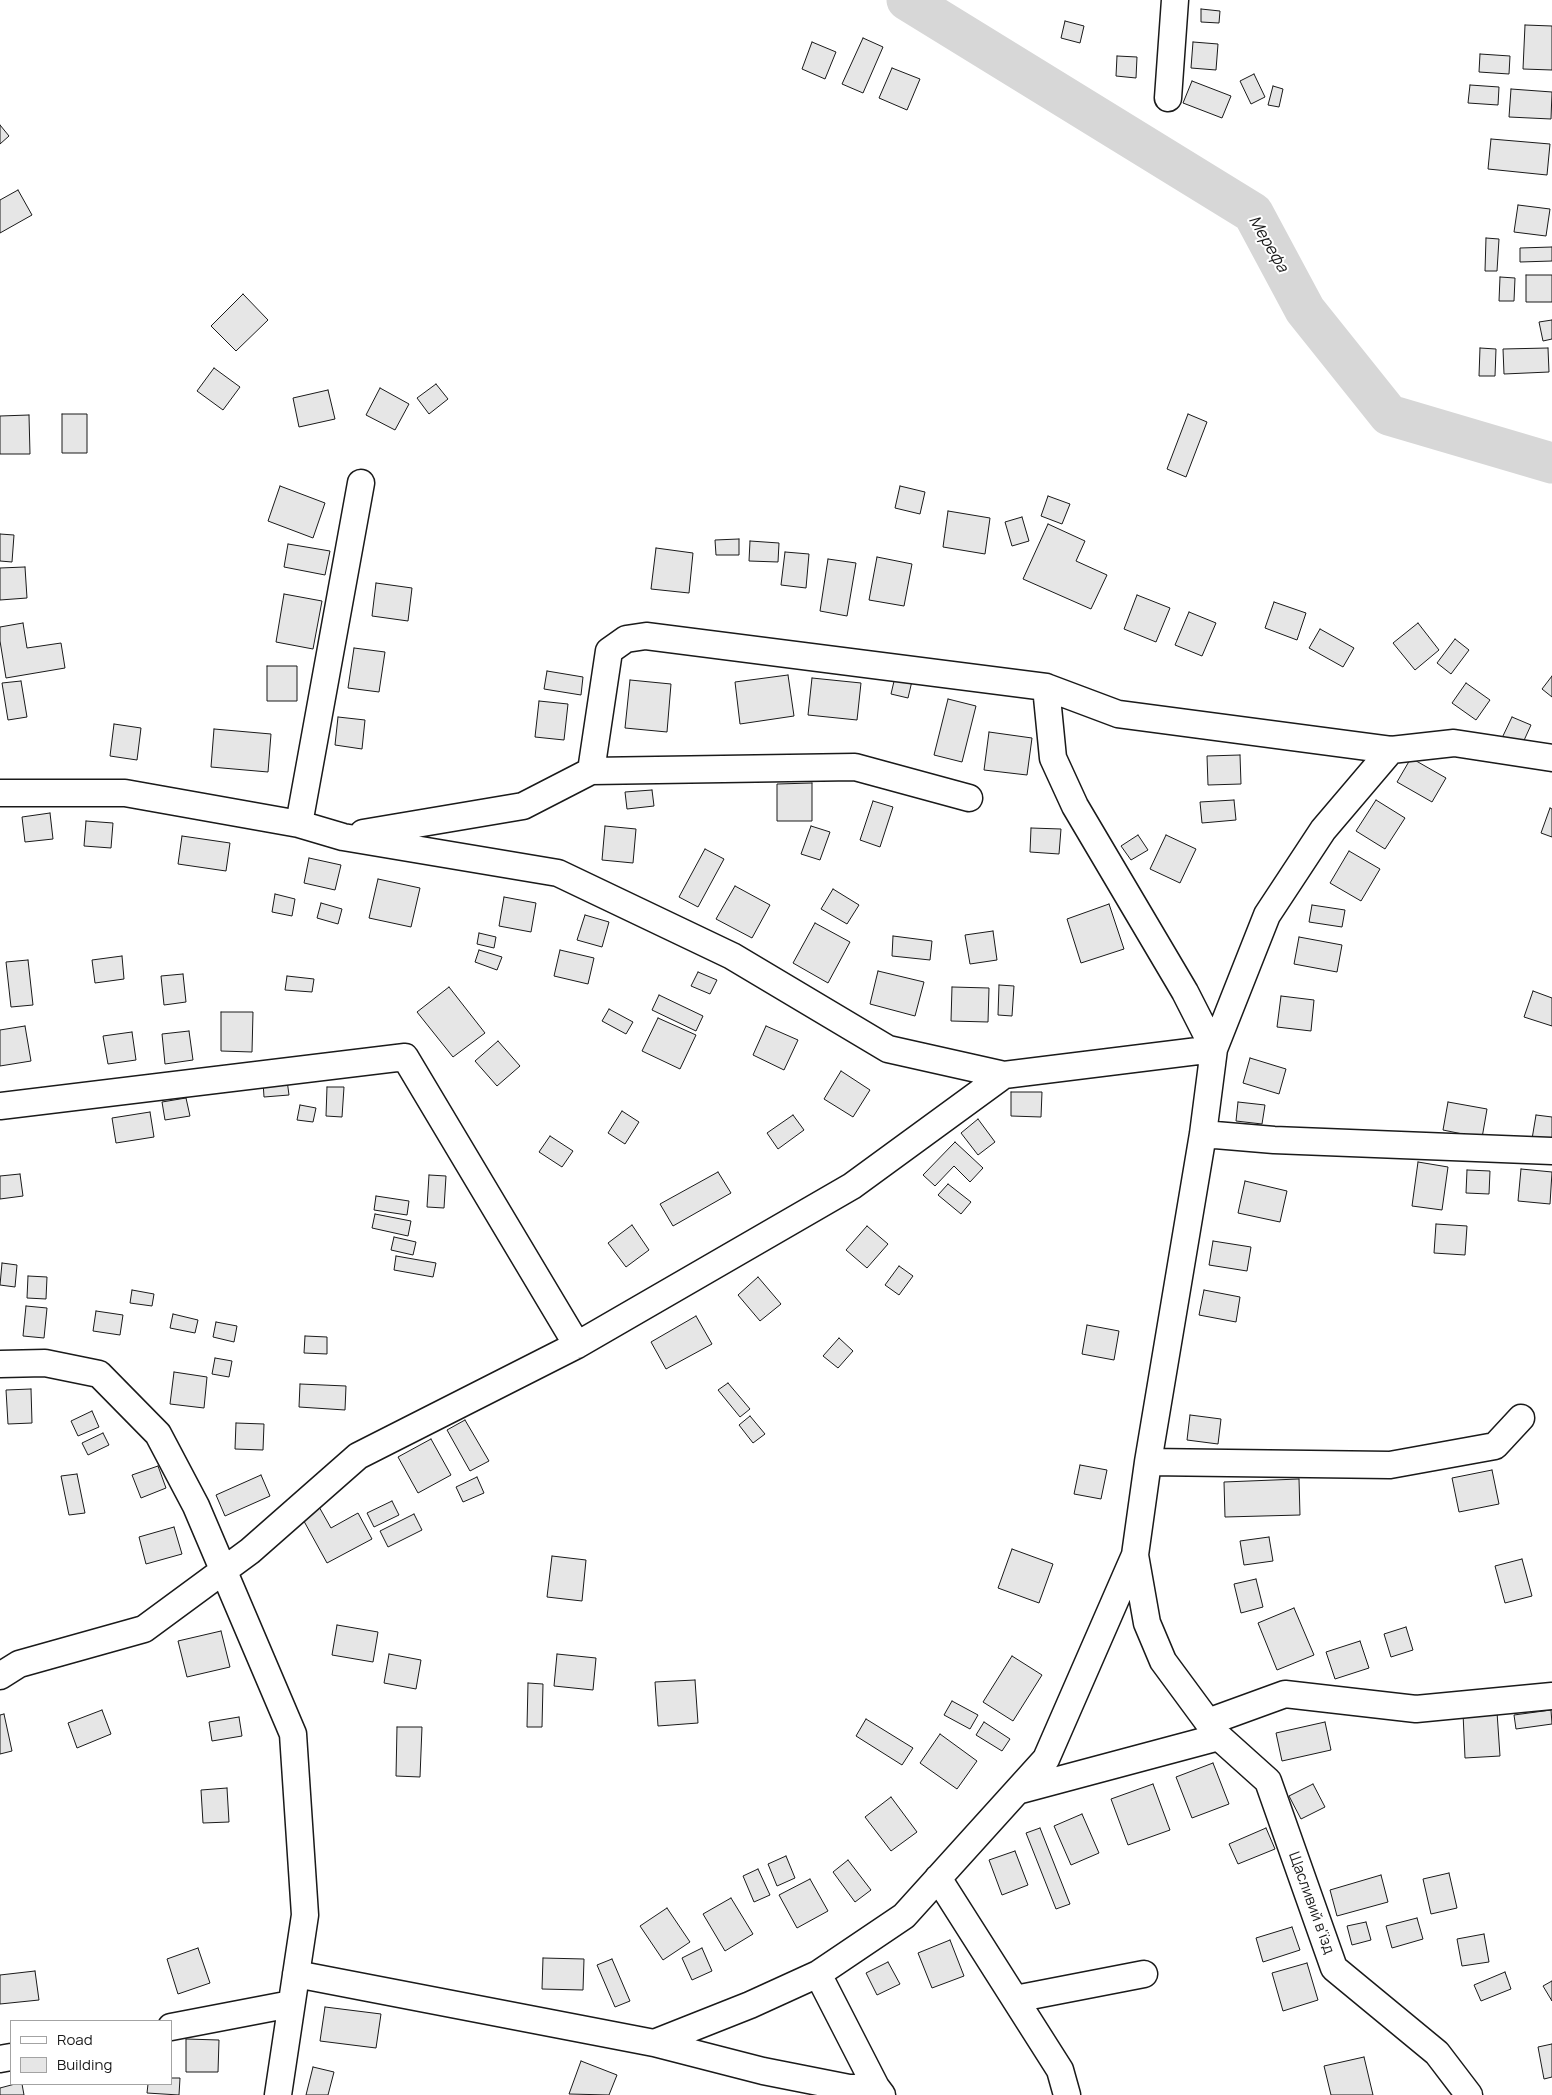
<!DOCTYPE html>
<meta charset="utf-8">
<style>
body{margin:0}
#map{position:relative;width:1552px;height:2095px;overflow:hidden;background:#fff;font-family:Manrope,sans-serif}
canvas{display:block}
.legend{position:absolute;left:10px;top:2020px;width:162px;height:65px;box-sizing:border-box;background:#fff;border:1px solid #a3a3a3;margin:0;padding:6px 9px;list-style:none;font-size:15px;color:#1a1a1a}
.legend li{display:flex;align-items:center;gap:10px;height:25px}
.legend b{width:25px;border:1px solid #a3a3a3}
</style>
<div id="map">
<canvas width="1552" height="2095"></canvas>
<ul class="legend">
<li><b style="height:6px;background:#fff"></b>Road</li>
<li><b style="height:14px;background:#e6e6e6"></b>Building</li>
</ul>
</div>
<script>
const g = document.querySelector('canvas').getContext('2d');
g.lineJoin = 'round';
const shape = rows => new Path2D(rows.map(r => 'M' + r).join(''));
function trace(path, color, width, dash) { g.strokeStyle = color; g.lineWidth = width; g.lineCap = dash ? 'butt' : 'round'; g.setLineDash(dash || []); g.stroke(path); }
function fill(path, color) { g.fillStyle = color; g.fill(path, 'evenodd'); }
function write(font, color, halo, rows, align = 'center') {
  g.font = font + ' Manrope,sans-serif'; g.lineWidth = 4; g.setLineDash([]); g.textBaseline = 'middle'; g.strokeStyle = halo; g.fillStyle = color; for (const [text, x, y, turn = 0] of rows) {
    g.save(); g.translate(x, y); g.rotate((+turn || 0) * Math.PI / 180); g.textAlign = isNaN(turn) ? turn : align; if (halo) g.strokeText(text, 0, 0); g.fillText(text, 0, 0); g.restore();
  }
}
const river = shape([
 [907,0,1253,213,1305,310,1389,415,1552,463]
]);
const building = shape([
 [1201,9,1220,11,1219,23,1201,22,1201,9],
 [1065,21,1084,26,1080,43,1061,38,1065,21],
 [1525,25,1552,26,1552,70,1523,69,1525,25],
 [863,38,883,47,863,93,842,84,863,38],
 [812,42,836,52,825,79,802,69,812,42],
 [1193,42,1218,44,1216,70,1191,68,1193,42],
 [1480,54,1510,56,1509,74,1479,72,1480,54],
 [1117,56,1137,57,1136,78,1116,76,1117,56],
 [892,68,920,79,907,110,879,98,892,68],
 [1254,74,1265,97,1251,104,1240,81,1254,74],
 [1192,81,1231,96,1222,118,1183,103,1192,81],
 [1470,85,1499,87,1498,105,1468,103,1470,85],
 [1273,86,1283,89,1279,107,1268,105,1273,86],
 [1511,89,1552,92,1551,119,1509,117,1511,89],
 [0,125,9,136,0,144,0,125],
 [1491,139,1550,144,1547,175,1488,169,1491,139],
 [18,190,32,215,0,233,0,200,18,190],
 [1518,205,1550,209,1546,236,1514,232,1518,205],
 [1486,238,1499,239,1497,271,1485,271,1486,238],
 [1552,247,1552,261,1520,262,1520,248,1552,247],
 [1526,275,1552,275,1552,302,1526,302,1526,275],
 [1500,277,1515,278,1514,301,1499,301,1500,277],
 [243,294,268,320,236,351,211,326,243,294],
 [1552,320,1552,339,1543,341,1539,322,1552,320],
 [1480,348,1496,349,1495,376,1479,376,1480,348],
 [1548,348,1549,372,1504,374,1503,349,1548,348],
 [214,368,240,387,223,410,197,391,214,368],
 [436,384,448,399,429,414,417,398,436,384],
 [380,388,409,404,395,430,366,415,380,388],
 [328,390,335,419,299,427,293,398,328,390],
 [62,414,87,414,87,453,62,453,62,414],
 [1188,414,1207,422,1186,477,1167,469,1188,414],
 [29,415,30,454,0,454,0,416,29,415],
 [280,486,325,503,313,538,268,521,280,486],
 [900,486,925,492,920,514,895,508,900,486],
 [1048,496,1070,504,1062,524,1041,516,1048,496],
 [948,511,990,518,985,554,943,547,948,511],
 [1022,517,1029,541,1012,546,1005,522,1022,517],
 [1048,524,1085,541,1076,561,1107,575,1091,609,1023,579,1048,524],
 [0,534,14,535,12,562,0,561,0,534],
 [739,539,739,555,716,555,715,540,739,539],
 [750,541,779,543,778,562,749,561,750,541],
 [288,544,330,551,325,575,284,567,288,544],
 [656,548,693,553,689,593,651,589,656,548],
 [785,552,809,554,806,588,781,585,785,552],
 [877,557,912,564,904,606,869,600,877,557],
 [828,559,856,563,847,616,820,611,828,559],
 [25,567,27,598,0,600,0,568,25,567],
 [376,583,412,588,408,621,372,616,376,583],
 [284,594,322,601,313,649,276,642,284,594],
 [1137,595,1170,608,1156,642,1124,629,1137,595],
 [1274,602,1306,613,1297,640,1265,628,1274,602],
 [1189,612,1216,623,1202,656,1175,645,1189,612],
 [23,623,27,648,61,643,65,668,6,678,0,641,0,627,23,623],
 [1418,623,1439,650,1415,670,1393,643,1418,623],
 [1320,629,1354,648,1343,667,1309,648,1320,629],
 [1455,639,1469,650,1451,674,1437,663,1455,639],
 [354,648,385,652,379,692,348,688,354,648],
 [267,666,297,666,297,701,267,701,267,666],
 [547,671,583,677,581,695,544,689,547,671],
 [788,675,794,716,740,724,735,682,788,675],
 [1552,676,1552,697,1542,689,1552,676],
 [895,677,912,681,908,698,891,694,895,677],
 [812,678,861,683,857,720,808,715,812,678],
 [630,680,671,684,667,732,625,728,630,680],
 [21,681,27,717,8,720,2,683,21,681],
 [1466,683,1490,700,1476,720,1452,703,1466,683],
 [948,699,976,706,962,762,934,755,948,699],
 [539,701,568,704,564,740,535,737,539,701],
 [338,717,365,720,362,749,335,745,338,717],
 [1512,717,1531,725,1521,747,1502,738,1512,717],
 [114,724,141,728,137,760,110,756,114,724],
 [214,729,271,734,268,772,211,767,214,729],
 [989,732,1032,738,1027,775,984,770,989,732],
 [1240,755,1241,784,1208,785,1207,756,1240,755],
 [1411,758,1446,778,1432,802,1397,782,1411,758],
 [812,783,812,821,777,821,777,784,812,783],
 [652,790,654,806,627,809,625,792,652,790],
 [1234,800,1236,820,1202,823,1200,802,1234,800],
 [1376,800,1405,818,1385,849,1356,831,1376,800],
 [873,801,893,807,880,847,860,840,873,801],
 [1550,808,1552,809,1552,837,1541,833,1550,808],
 [50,813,53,839,25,842,22,817,50,813],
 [86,821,113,823,111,848,84,846,86,821],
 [605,826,636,829,633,863,602,860,605,826],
 [811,826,830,832,820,860,801,854,811,826],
 [1031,828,1061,829,1059,854,1030,852,1031,828],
 [1138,835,1148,850,1131,860,1121,846,1138,835],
 [1166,835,1196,849,1180,883,1150,869,1166,835],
 [182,836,230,843,226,871,178,864,182,836],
 [705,849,724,859,698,907,679,897,705,849],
 [1349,851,1380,869,1361,901,1330,883,1349,851],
 [309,858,341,865,335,890,304,883,309,858],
 [378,879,420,888,411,927,369,918,378,879],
 [735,886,770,905,752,938,716,919,735,886],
 [833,889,859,905,847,924,821,909,833,889],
 [275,894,295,899,292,916,272,912,275,894],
 [504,897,536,903,531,932,499,926,504,897],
 [321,903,342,909,338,924,317,918,321,903],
 [1109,904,1124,949,1081,963,1067,919,1109,904],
 [1312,905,1345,910,1342,927,1309,922,1312,905],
 [585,915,609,922,602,947,577,940,585,915],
 [815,923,850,942,828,983,793,963,815,923],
 [993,931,997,960,970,964,965,935,993,931],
 [479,933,496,937,494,948,477,944,479,933],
 [893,936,932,941,930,960,892,956,893,936],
 [1299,937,1342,945,1337,972,1294,964,1299,937],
 [479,950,502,957,497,970,475,962,479,950],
 [560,950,594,958,588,984,554,976,560,950],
 [122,956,124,979,95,983,92,960,122,956],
 [28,960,33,1005,11,1007,6,962,28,960],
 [878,971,924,982,915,1016,870,1004,878,971],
 [698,972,717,980,710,994,691,986,698,972],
 [183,974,186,1002,164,1005,161,976,183,974],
 [287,976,314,979,312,992,285,990,287,976],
 [999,985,1014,986,1012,1016,998,1015,999,985],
 [449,987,485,1033,453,1057,417,1012,449,987],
 [952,987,989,988,988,1022,951,1021,952,987],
 [1533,991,1552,998,1552,1026,1524,1017,1533,991],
 [659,995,703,1016,696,1031,652,1010,659,995],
 [1281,996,1314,1000,1311,1031,1277,1027,1281,996],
 [609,1009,633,1022,626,1034,602,1021,609,1009],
 [221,1012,253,1012,252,1052,221,1051,221,1012],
 [658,1018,696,1035,680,1069,642,1051,658,1018],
 [25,1026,31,1061,0,1066,0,1030,25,1026],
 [766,1026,798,1040,784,1070,753,1055,766,1026],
 [189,1031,193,1060,165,1064,162,1034,189,1031],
 [132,1032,136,1060,108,1064,103,1036,132,1032],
 [498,1041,520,1066,497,1086,475,1061,498,1041],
 [1250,1058,1286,1069,1279,1094,1243,1083,1250,1058],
 [841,1071,870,1090,853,1117,824,1099,841,1071],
 [287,1080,289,1095,264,1097,263,1082,287,1080],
 [327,1087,344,1087,342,1117,326,1116,327,1087],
 [1011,1092,1042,1092,1041,1117,1011,1116,1011,1092],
 [186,1098,190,1116,165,1120,162,1102,186,1098],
 [1238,1102,1265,1105,1262,1124,1236,1121,1238,1102],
 [1448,1102,1487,1109,1482,1138,1443,1130,1448,1102],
 [300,1105,316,1108,313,1122,297,1120,300,1105],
 [622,1111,639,1122,625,1144,608,1133,622,1111],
 [150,1112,154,1137,116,1143,112,1118,150,1112],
 [793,1115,804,1130,778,1149,767,1133,793,1115],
 [1536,1115,1552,1117,1552,1142,1532,1139,1536,1115],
 [978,1119,995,1142,978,1155,961,1133,978,1119],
 [550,1136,573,1151,562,1167,539,1152,550,1136],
 [955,1142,983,1168,970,1182,954,1166,935,1186,923,1175,955,1142],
 [1418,1162,1448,1167,1442,1210,1412,1206,1418,1162],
 [1521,1169,1552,1172,1550,1204,1518,1201,1521,1169],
 [1467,1170,1490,1171,1489,1194,1466,1193,1467,1170],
 [718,1172,731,1193,673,1226,660,1204,718,1172],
 [20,1174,23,1196,0,1199,0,1176,20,1174],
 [429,1175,446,1176,444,1208,427,1207,429,1175],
 [1245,1181,1287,1191,1280,1222,1238,1213,1245,1181],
 [948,1184,971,1202,961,1214,938,1195,948,1184],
 [376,1196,409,1201,407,1215,374,1210,376,1196],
 [375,1214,411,1221,408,1236,372,1228,375,1214],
 [1436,1224,1467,1226,1465,1255,1434,1253,1436,1224],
 [632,1225,649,1250,626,1267,608,1243,632,1225],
 [867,1226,888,1244,867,1268,846,1250,867,1226],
 [394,1237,416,1242,413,1255,391,1250,394,1237],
 [1213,1241,1251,1247,1247,1271,1209,1265,1213,1241],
 [396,1256,436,1263,433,1277,394,1270,396,1256],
 [2,1263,17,1265,15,1287,0,1285,2,1263],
 [899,1266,913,1276,899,1295,885,1285,899,1266],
 [28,1276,47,1277,46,1299,27,1298,28,1276],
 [758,1277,781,1304,760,1321,738,1295,758,1277],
 [132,1290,154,1294,152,1306,130,1303,132,1290],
 [1204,1290,1240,1297,1236,1322,1199,1315,1204,1290],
 [26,1306,47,1308,44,1338,23,1336,26,1306],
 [96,1311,123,1315,120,1335,93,1331,96,1311],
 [173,1314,198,1320,195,1333,170,1328,173,1314],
 [696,1316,712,1344,666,1369,651,1342,696,1316],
 [216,1322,237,1326,234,1342,213,1337,216,1322],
 [1087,1325,1119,1331,1114,1360,1082,1354,1087,1325],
 [305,1336,327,1337,327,1354,304,1353,305,1336],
 [839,1338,853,1351,838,1368,823,1356,839,1338],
 [215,1358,232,1361,229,1377,212,1374,215,1358],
 [174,1372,207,1377,204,1408,170,1404,174,1372],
 [728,1383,750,1409,740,1417,718,1390,728,1383],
 [300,1384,346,1386,345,1410,299,1407,300,1384],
 [31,1389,32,1423,8,1424,6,1390,31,1389],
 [92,1411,99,1427,78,1436,71,1421,92,1411],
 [1190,1415,1221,1419,1218,1444,1187,1440,1190,1415],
 [750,1416,765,1434,753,1443,739,1425,750,1416],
 [465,1420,489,1461,470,1471,447,1430,465,1420],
 [236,1423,264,1424,263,1450,235,1449,236,1423],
 [103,1433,109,1445,88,1455,82,1443,103,1433],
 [431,1439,451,1475,418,1493,398,1457,431,1439],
 [1080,1465,1107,1470,1101,1499,1074,1494,1080,1465],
 [158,1466,166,1488,141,1498,132,1475,158,1466],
 [1492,1470,1499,1504,1459,1512,1452,1478,1492,1470],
 [77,1474,85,1513,69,1515,61,1476,77,1474],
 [261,1475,270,1496,225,1516,216,1495,261,1475],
 [477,1477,484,1493,463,1502,456,1487,477,1477],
 [1299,1479,1300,1515,1225,1517,1224,1482,1299,1479],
 [392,1501,399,1515,374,1527,367,1513,392,1501],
 [318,1505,331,1528,358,1513,372,1539,327,1563,300,1514,318,1505],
 [414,1514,422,1530,388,1547,380,1531,414,1514],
 [174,1527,182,1554,146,1564,139,1537,174,1527],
 [1269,1537,1273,1561,1244,1565,1240,1541,1269,1537],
 [1012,1549,1053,1564,1039,1603,998,1588,1012,1549],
 [552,1556,586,1560,582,1601,547,1597,552,1556],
 [1522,1559,1532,1596,1505,1603,1495,1566,1522,1559],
 [1256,1579,1263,1607,1241,1613,1234,1584,1256,1579],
 [1294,1608,1314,1655,1277,1670,1258,1623,1294,1608],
 [337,1625,378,1632,373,1662,332,1655,337,1625],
 [1406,1627,1413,1650,1391,1657,1384,1634,1406,1627],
 [221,1631,230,1667,187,1677,178,1641,221,1631],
 [1360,1641,1369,1668,1335,1679,1326,1652,1360,1641],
 [389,1654,421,1660,416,1689,384,1683,389,1654],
 [557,1654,596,1658,593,1690,554,1686,557,1654],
 [1012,1656,1042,1675,1013,1721,983,1702,1012,1656],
 [695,1680,698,1723,658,1726,655,1682,695,1680],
 [528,1683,543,1684,542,1727,527,1727,528,1683],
 [952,1701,978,1715,970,1729,944,1715,952,1701],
 [102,1710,111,1734,77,1748,68,1723,102,1710],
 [1551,1710,1552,1724,1516,1729,1514,1715,1551,1710],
 [1497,1712,1500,1756,1465,1758,1463,1713,1497,1712],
 [4,1714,12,1751,0,1754,0,1715,4,1714],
 [239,1717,242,1736,212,1741,209,1722,239,1717],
 [866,1719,913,1748,902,1765,856,1736,866,1719],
 [984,1722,1010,1739,1002,1751,976,1735,984,1722],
 [1325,1722,1331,1750,1282,1761,1276,1733,1325,1722],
 [397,1727,422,1727,420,1777,396,1776,397,1727],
 [940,1734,977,1761,957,1789,920,1763,940,1734],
 [1213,1763,1229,1804,1192,1818,1176,1777,1213,1763],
 [1153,1784,1170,1830,1128,1845,1111,1799,1153,1784],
 [1313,1784,1325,1807,1301,1819,1289,1796,1313,1784],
 [227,1788,229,1822,203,1823,201,1790,227,1788],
 [891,1797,917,1832,891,1851,865,1817,891,1797],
 [1082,1814,1099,1853,1071,1865,1054,1826,1082,1814],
 [1040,1828,1070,1904,1056,1909,1026,1833,1040,1828],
 [1266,1828,1275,1849,1238,1864,1229,1844,1266,1828],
 [1015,1851,1028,1885,1002,1895,989,1860,1015,1851],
 [786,1856,795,1878,777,1886,768,1864,786,1856],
 [848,1860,871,1890,855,1902,833,1872,848,1860],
 [758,1869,770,1895,754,1902,743,1876,758,1869],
 [1449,1873,1457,1908,1431,1914,1423,1879,1449,1873],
 [1381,1875,1388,1902,1337,1916,1330,1890,1381,1875],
 [810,1879,828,1911,797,1928,779,1895,810,1879],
 [731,1898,753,1934,725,1951,703,1914,731,1898],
 [667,1908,690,1942,663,1960,640,1926,667,1908],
 [1417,1918,1423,1939,1392,1948,1386,1926,1417,1918],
 [1366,1922,1371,1940,1352,1945,1347,1926,1366,1922],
 [1292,1927,1300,1950,1263,1962,1256,1938,1292,1927],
 [1484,1934,1489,1962,1462,1966,1457,1939,1484,1934],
 [950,1940,964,1976,932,1988,918,1953,950,1940],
 [198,1948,210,1983,178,1994,167,1959,198,1948],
 [702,1948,712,1971,692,1980,682,1958,702,1948],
 [543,1958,584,1959,583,1990,542,1989,543,1958],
 [612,1959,630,2001,615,2007,597,1965,612,1959],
 [888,1962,900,1984,877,1995,866,1973,888,1962],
 [1307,1963,1318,2000,1283,2011,1272,1973,1307,1963],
 [35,1971,39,2000,0,2004,0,1975,35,1971],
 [1505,1972,1511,1989,1481,2001,1474,1985,1505,1972],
 [1552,1981,1552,2001,1543,1986,1552,1981],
 [325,2007,381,2014,376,2048,320,2041,325,2007],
 [186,2039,219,2040,218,2072,186,2072,186,2039],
 [1552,2044,1552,2077,1544,2079,1538,2047,1552,2044],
 [1364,2057,1373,2095,1331,2095,1324,2066,1364,2057],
 [581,2061,617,2075,609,2095,569,2094,581,2061],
 [313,2067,334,2072,328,2095,306,2095,313,2067],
 [171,2078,180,2078,179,2095,147,2093,148,2084,171,2084,171,2078],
 [15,2084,22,2084,24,2095,0,2095,0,2088,15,2084]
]);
const minor = shape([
 [1168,98,1175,0],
 [591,771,609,651,626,639,646,636,1046,687,1118,714,1391,750],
 [0,793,125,793,299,824,343,837,558,873,732,956,888,1049,1004,1075,1214,1049,1185,992,1075,806,1053,758,1046,687],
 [299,824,361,483],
 [363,833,523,806,591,771,855,767,969,798],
 [0,1106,405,1057,577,1345],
 [1203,1134,1274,1140,1552,1151],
 [0,1364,45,1363,99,1374,158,1434,196,1506,293,1734,305,1915,278,2095],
 [1148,1462,1390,1465,1495,1446,1521,1418],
 [1135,1555,1147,1623,1163,1661,1219,1737,1268,1781,1334,1968,1437,2053,1469,2095],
 [0,1676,19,1664,144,1629,250,1551,358,1456,577,1345,852,1186,1004,1075],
 [1208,1722,1285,1694,1416,1709,1552,1696],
 [1017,1791,1219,1737],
 [938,1878,1060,2070,1067,2095],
 [296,1974,654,2043,750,2005,818,1974,904,1916,1046,1759,1135,1555,1148,1462,1203,1134,1214,1049,1267,915,1323,830,1391,750,1454,743,1552,758],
 [818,1974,876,2087,882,2095],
 [1015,1999,1144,1974],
 [171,2027,291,2004],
 [654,2043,763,2071,849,2088,876,2087],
 [0,2059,11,2057]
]);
const streetNames = [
 ["Щасливий в'їзд",1311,1903,70]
];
const waterNames = [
 ["Мерефа",1268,244,60]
];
trace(river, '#d7d7d7', 41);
fill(building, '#e6e6e6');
trace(building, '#1a1a1a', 1);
trace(minor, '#1a1a1a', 29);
trace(minor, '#fff', 26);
write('15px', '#1a1a1a', '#fff', streetNames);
write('italic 16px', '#1a1a1a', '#fff', waterNames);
</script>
